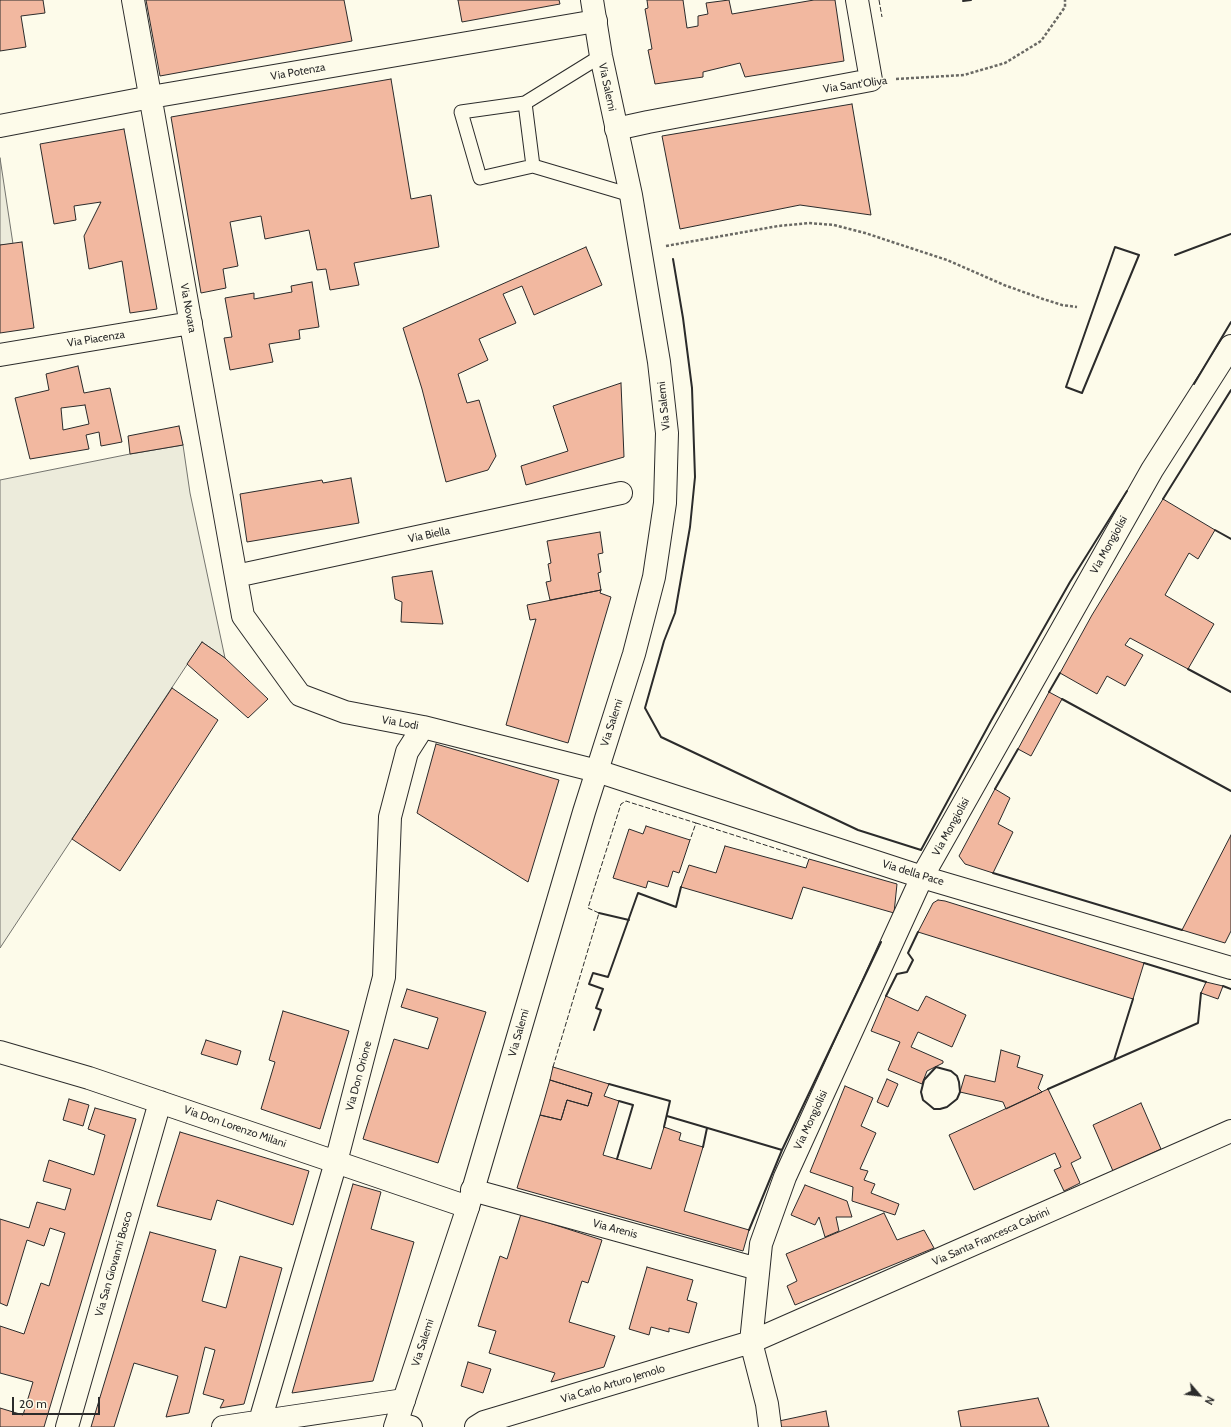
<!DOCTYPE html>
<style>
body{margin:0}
#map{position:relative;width:1231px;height:1427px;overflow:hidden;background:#fdfbea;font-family:Cabin,sans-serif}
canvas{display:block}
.north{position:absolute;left:1179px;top:1375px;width:40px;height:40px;-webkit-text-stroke:3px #fdfbea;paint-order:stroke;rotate:118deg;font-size:11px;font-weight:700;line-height:16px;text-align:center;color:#2b2b2b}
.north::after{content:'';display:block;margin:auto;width:14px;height:18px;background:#2b2b2b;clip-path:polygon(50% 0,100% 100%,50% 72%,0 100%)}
.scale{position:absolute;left:12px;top:1397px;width:88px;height:18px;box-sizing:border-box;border:2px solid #2b2b2b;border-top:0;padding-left:5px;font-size:12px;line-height:14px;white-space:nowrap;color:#2b2b2b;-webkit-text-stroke:3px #fdfbea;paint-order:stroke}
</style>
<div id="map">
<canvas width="1231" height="1427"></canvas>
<div class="north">N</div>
<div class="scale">20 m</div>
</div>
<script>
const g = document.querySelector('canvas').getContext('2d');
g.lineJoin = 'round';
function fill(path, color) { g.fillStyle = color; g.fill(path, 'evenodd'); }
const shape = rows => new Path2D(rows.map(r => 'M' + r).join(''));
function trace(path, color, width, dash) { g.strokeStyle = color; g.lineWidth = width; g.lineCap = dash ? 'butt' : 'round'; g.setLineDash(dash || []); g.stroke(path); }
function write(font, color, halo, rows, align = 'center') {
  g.font = font + ' Cabin,sans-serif'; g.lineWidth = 3; g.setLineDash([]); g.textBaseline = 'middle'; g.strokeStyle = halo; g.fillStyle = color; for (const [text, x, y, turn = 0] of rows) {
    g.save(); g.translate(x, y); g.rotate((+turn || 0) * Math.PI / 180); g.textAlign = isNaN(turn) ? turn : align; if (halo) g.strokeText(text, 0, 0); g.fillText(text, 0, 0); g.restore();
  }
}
const green = shape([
 [0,158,13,244,0,245,0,158],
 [183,445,190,493,225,658,202,642,0,948,0,480,130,454,183,445]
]);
const building = shape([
 [0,0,43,0,45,13,21,16,26,47,0,51,0,0],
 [146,0,344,0,352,41,160,76,146,0],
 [458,0,559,0,560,4,462,22,458,0],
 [647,0,683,0,687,28,698,26,698,16,708,14,706,3,729,0,732,14,814,0,835,0,844,61,745,77,740,63,703,72,703,77,655,84,648,50,652,49,645,9,648,8,647,0],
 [391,79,411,199,431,195,439,247,354,263,359,285,330,290,326,269,317,270,309,230,265,239,261,216,230,222,238,266,223,269,226,288,201,293,171,117,391,79],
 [852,104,871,215,800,205,680,229,662,136,852,104],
 [124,129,157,309,130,313,122,261,89,269,84,236,101,202,74,206,76,220,54,224,40,144,124,129],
 [22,242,34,328,0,333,0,245,22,242],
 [586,247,602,285,534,315,522,286,503,294,516,323,479,339,488,360,458,374,467,403,479,400,496,456,488,470,446,482,422,389,403,328,586,247],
 [312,282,319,327,299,330,300,339,269,344,273,362,230,370,224,338,232,337,225,298,254,293,254,299,292,292,291,286,312,282],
 [78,366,84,393,110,388,122,442,101,446,99,432,86,435,89,449,30,459,15,398,49,390,46,374,78,366],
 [85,405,89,424,63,430,61,408,85,405],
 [621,383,624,457,526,485,521,466,568,451,553,406,621,383],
 [179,426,183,445,130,454,128,436,179,426],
 [351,478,359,523,247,542,240,494,322,480,323,483,351,478],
 [1163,499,1215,530,1198,559,1189,553,1165,595,1214,624,1188,669,1130,638,1125,645,1143,655,1125,686,1107,676,1097,694,1060,673,1092,615,1163,499],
 [600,532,603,553,598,554,601,572,598,573,601,590,550,600,546,582,551,581,548,564,551,563,547,541,600,532],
 [432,571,443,624,401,622,402,602,395,599,392,577,432,571],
 [601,590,600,593,611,597,568,743,506,725,536,619,530,620,527,605,601,590],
 [202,642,225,658,268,699,248,718,187,664,202,642],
 [172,688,218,720,120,871,72,839,172,688],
 [1049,692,1062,699,1031,756,1018,749,1049,692],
 [436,744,559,780,528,882,417,813,436,744],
 [995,789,1010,798,998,824,1013,832,993,873,965,864,959,856,995,789],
 [646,826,690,840,679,873,673,871,668,887,648,881,646,888,613,878,629,829,643,834,646,826],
 [1231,835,1231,931,1225,943,1182,930,1231,835],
 [725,846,806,868,809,859,897,884,894,913,803,887,792,919,681,887,689,865,716,873,725,846],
 [938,900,945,901,1144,963,1133,999,918,932,933,903,938,900],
 [1206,982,1223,986,1218,999,1201,993,1206,982],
 [407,989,486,1012,438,1163,363,1139,394,1039,428,1049,438,1018,401,1007,407,989],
 [886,996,918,1011,926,996,966,1015,952,1047,918,1032,911,1047,943,1061,943,1063,927,1071,922,1084,888,1070,900,1042,871,1031,886,996],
 [283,1011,349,1031,320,1129,261,1109,275,1062,269,1060,283,1011],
 [206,1040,241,1051,237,1065,201,1054,206,1040],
 [1001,1050,1020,1056,1017,1067,1043,1075,1038,1088,1042,1092,1006,1109,1003,1102,960,1092,965,1075,995,1082,1001,1050],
 [553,1067,609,1084,604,1096,619,1101,603,1155,651,1169,664,1127,681,1133,679,1140,703,1147,684,1211,749,1230,743,1251,517,1188,540,1115,561,1120,567,1100,588,1106,592,1093,550,1080,553,1067],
 [887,1079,898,1084,888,1107,877,1102,887,1079],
 [550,1080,592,1093,588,1106,567,1100,561,1120,540,1115,550,1080],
 [845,1086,873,1098,861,1126,876,1133,860,1169,868,1171,864,1180,875,1184,871,1193,899,1204,895,1215,852,1201,853,1187,810,1172,845,1086],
 [1048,1089,1081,1158,1071,1163,1080,1183,1064,1191,1054,1170,1061,1167,1055,1153,974,1190,949,1135,1048,1089],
 [69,1099,89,1105,83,1126,63,1120,69,1099],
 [1141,1103,1161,1149,1113,1171,1093,1125,1141,1103],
 [95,1108,136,1119,44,1427,0,1427,0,1408,23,1415,33,1382,0,1373,0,1326,24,1334,41,1283,49,1286,65,1233,50,1228,44,1246,27,1240,7,1306,0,1303,0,1219,29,1228,37,1202,65,1210,71,1189,43,1181,49,1160,94,1175,105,1135,88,1129,95,1108],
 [180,1132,309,1171,293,1225,217,1200,211,1220,157,1206,180,1132],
 [353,1184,381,1192,371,1229,414,1242,373,1381,292,1393,353,1184],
 [805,1185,847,1201,852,1217,836,1217,839,1231,825,1237,819,1217,815,1225,791,1215,805,1185],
 [884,1213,897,1240,924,1230,934,1248,795,1305,787,1286,797,1281,786,1254,884,1213],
 [521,1214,602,1240,588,1283,582,1281,569,1322,615,1336,604,1367,551,1382,555,1373,489,1353,496,1331,478,1326,500,1256,507,1259,521,1214],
 [150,1232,216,1250,202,1301,226,1308,240,1256,282,1268,244,1404,220,1408,224,1400,203,1394,215,1350,205,1347,189,1413,166,1417,178,1376,134,1363,114,1427,91,1427,150,1232],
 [647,1267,693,1280,687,1300,697,1303,689,1333,669,1328,669,1332,651,1327,649,1335,629,1329,647,1267],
 [468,1362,491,1369,483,1393,461,1386,468,1362],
 [1038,1398,1049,1427,961,1427,958,1411,1038,1398],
 [826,1411,829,1427,780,1427,779,1421,826,1411]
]);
const path = shape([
 [896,79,964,75,1005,63,1041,41,1065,7,1065,0],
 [666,246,778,226,809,223,834,225,865,233,947,260,1004,285,1043,299,1062,305,1077,307]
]);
const lane = shape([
 [601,56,525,103,461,112,480,178,533,166,631,195],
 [525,103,533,166]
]);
const street = shape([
 [133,0,243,616,300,695,345,712,423,727,597,771,922,877,1231,968],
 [0,126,151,97,596,21],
 [616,129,648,122,871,80,857,0],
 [0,355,191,323],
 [236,576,621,493],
 [0,1052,89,1078,468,1207],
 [472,1190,758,1269],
 [260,1421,336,1162,384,977,390,817,407,752,423,727],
 [397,1423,411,1427],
 [67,1427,160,1102],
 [223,1427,404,1400],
 [476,1427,484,1422,751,1342,1231,1131],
 [770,1427,767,1404,751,1342,761,1244,785,1177,922,877,1152,470,1231,346]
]);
const secondary = shape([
 [395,1427,468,1207,584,812,634,654,654,577,665,503,667,433,659,362,631,195,601,56,592,0]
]);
const fence = shape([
 [879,0,882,17],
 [696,823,809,859],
 [553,1067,599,913,588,908,621,804,626,801,632,803,696,823,690,840]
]);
const wall = shape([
 [963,1,971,0],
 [1115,247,1139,255,1082,393,1066,387,1115,247],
 [1175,255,1231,234],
 [673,259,683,318,692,388,695,477,690,527,675,613,664,641,645,708,661,737,858,830,921,850,991,721,1070,582,1127,491],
 [1194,384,1231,322],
 [1163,499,1231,390],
 [1215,530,1231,539],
 [1188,669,1231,692],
 [1049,692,1060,673],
 [1062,699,1231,791],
 [995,789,1018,749],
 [993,873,1182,930],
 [599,913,629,920],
 [1144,963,1206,982],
 [1223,986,1231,989],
 [886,996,897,974,907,972,913,960,908,953,918,932],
 [594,1030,601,1010,596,1008,603,989,589,984,593,973,608,977,638,893,676,907,681,887],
 [1114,1060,1133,999],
 [936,1067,951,1071,957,1076,959,1082,960,1092,957,1099,947,1107,940,1109,934,1109,928,1104,923,1100,921,1092,924,1080,936,1067],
 [609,1084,670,1101,664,1127],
 [1048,1089,1198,1023,1201,993],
 [667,1116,782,1150],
 [703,1147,707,1128],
 [617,1159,633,1105,619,1101],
 [749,1230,782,1150,881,942]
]);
const streetNames = [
 ["Via Potenza",298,72,-10],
 ["Via Sant'Oliva",855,85,-8],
 ["Via Salemi",607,87,78],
 ["Via Novara",188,308,80],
 ["Via Piacenza",96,339,-9],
 ["Via Salemi",664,406,-96],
 ["Via Biella",429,535,-12],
 ["Via Mongiolisi",1109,545,-61],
 ["Via Lodi",400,723,10],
 ["Via Salemi",612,723,-72],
 ["Via Mongiolisi",951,827,-61],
 ["Via della Pace",913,873,17],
 ["Via Salemi",519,1033,-74],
 ["Via Don Orione",359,1076,-75],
 ["Via Mongiolisi",811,1120,-65],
 ["Via Don Lorenzo Milani",235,1127,19],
 ["Via Arenis",615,1229,15],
 ["Via Santa Francesca Cabrini",991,1237,-24],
 ["Via San Giovanni Bosco",114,1264,-74],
 ["Via Salemi",423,1343,-72],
 ["Via Carlo Arturo Jemolo",613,1384,-17]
];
fill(green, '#ecebdb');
trace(green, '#74746e', 1);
fill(building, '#f2b8a0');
trace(building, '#2b2b2b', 1);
trace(lane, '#2b2b2b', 15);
trace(street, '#2b2b2b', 24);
trace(secondary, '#2b2b2b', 24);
trace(path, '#6a6964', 2.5, [3, 2]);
trace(lane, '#fdfbea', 13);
trace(street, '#fdfbea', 22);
trace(secondary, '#fdfbea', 22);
trace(fence, '#2b2b2b', 1, [5, 2]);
trace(wall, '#2b2b2b', 2);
write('11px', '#2b2b2b', '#fdfbea', streetNames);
</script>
